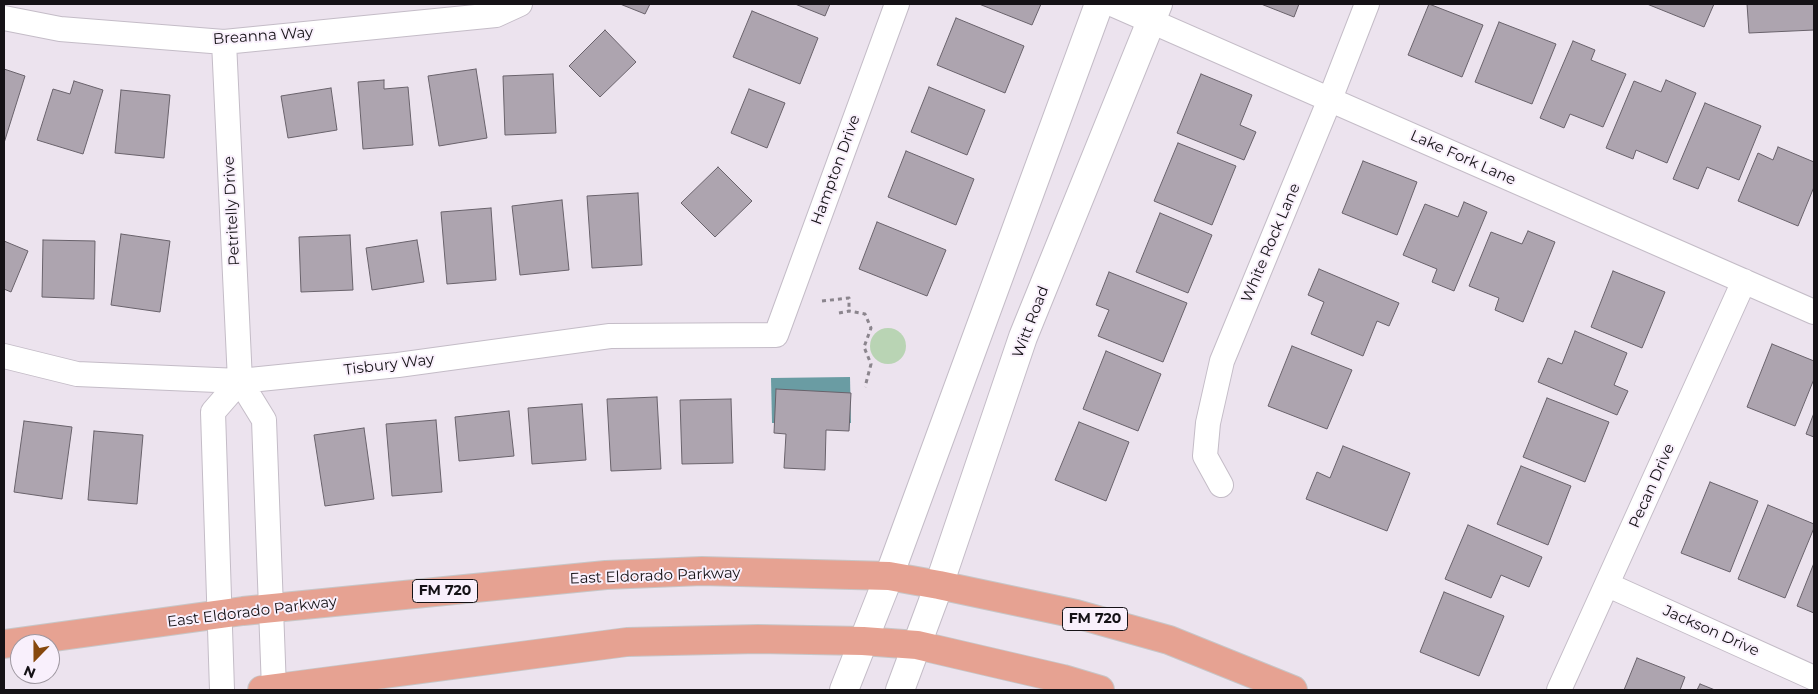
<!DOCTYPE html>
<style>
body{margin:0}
#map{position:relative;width:1818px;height:694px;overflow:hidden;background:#ece3ee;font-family:Montserrat,sans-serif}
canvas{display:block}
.frame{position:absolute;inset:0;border:5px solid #151216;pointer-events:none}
.north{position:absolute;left:10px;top:634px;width:50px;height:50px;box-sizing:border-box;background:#f9f0fc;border:1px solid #9e97a0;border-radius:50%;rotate:202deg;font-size:14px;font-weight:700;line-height:20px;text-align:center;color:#151216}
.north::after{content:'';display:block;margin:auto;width:18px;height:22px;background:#87480d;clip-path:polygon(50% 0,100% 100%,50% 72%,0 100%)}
</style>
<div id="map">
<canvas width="1818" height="694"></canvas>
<div class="frame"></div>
<div class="north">N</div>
</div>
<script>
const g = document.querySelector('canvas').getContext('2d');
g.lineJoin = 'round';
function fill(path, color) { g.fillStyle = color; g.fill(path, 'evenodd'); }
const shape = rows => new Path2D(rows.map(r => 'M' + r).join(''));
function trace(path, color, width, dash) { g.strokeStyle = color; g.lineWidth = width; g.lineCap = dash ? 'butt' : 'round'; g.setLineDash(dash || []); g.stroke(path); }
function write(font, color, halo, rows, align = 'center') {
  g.font = font + ' Montserrat,sans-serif'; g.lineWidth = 4; g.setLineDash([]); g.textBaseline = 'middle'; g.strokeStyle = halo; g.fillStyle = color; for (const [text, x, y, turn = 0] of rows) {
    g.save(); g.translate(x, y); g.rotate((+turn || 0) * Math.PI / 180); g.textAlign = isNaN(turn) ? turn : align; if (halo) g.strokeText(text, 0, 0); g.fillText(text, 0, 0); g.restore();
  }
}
const green = shape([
 '870 346a18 18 0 1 1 36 0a18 18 0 1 1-36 0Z'
]);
const water = shape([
 [850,377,851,423,772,423,771,378]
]);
const building = shape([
 [620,4,650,4,645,14,620,4],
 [795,4,830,4,825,16,795,4],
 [979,4,1041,4,1032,25,979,4],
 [1261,4,1299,4,1294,17,1261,4],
 [1429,4,1483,25,1462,77,1408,55,1429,4],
 [1647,4,1714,4,1704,27,1647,4],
 [1747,4,1814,4,1814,30,1749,33,1747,4],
 [752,11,818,38,800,84,733,57,752,11],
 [956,18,1024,46,1005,93,937,65,956,18],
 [1499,22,1556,44,1532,104,1475,82,1499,22],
 [605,30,636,62,600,97,569,66,605,30],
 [1573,41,1595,50,1591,60,1626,74,1603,127,1570,114,1564,128,1540,118,1573,41],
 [4,69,25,76,4,143,4,69],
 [476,69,487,138,439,146,428,76,476,69],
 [553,74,556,133,505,135,503,76,553,74],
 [1201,74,1252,95,1240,125,1256,132,1244,160,1177,133,1201,74],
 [384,80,384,89,408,87,413,145,363,149,358,82,384,80],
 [1666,80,1696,93,1667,163,1636,150,1633,159,1606,148,1634,81,1661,92,1666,80],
 [74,81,103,90,83,154,37,140,53,89,70,94,74,81],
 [929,87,985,110,967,155,911,132,929,87],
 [331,88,337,130,288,138,281,96,331,88],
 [749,89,785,103,767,148,731,133,749,89],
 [121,90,170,95,164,158,115,153,121,90],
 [1705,103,1761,126,1739,180,1707,167,1698,189,1673,179,1705,103],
 [1178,143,1236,166,1212,225,1154,201,1178,143],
 [1778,147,1814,162,1814,187,1798,226,1738,201,1758,153,1773,160,1778,147],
 [906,151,974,179,956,225,888,197,906,151],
 [1363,161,1417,182,1397,235,1342,213,1363,161],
 [718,167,752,201,715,237,681,203,718,167],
 [638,193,642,265,592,268,587,196,638,193],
 [562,200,569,270,520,275,512,206,562,200],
 [1464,202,1487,212,1454,291,1432,282,1437,269,1403,255,1425,204,1458,217,1464,202],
 [491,208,496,280,447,284,441,212,491,208],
 [1160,213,1212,235,1188,293,1136,272,1160,213],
 [877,222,946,250,927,296,859,269,877,222],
 [1528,231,1555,242,1523,322,1495,310,1499,298,1469,286,1491,232,1522,244,1528,231],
 [121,234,170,241,160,312,111,305,121,234],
 [350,235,353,290,301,292,299,237,350,235],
 [43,240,95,241,94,299,42,297,43,240],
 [417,240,424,282,372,290,366,248,417,240],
 [4,241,28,251,11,292,4,289,4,241],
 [1319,269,1399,303,1389,326,1377,321,1363,356,1311,334,1324,302,1308,295,1319,269],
 [1613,271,1665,292,1642,348,1591,327,1613,271],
 [1109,272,1187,303,1163,362,1098,336,1109,310,1096,305,1109,272],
 [1575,331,1627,353,1614,385,1628,391,1617,415,1538,382,1548,358,1562,364,1575,331],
 [1772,344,1814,361,1814,379,1795,426,1747,407,1772,344],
 [1292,346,1352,370,1327,429,1268,406,1292,346],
 [1106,351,1161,374,1138,431,1083,409,1106,351],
 [776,389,851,393,849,431,826,430,825,470,784,468,786,434,774,433,776,389],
 [657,397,661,469,611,471,607,399,657,397],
 [1547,398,1609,422,1585,482,1523,457,1547,398],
 [731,399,733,463,682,464,680,400,731,399],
 [582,404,586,460,532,464,528,408,582,404],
 [509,411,514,456,459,461,455,417,509,411],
 [1814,413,1814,437,1806,434,1814,413],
 [436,420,442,492,392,496,386,424,436,420],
 [24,421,72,427,62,499,14,492,24,421],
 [1079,422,1129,442,1106,501,1055,480,1079,422],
 [364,428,374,499,325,506,314,435,364,428],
 [94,431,143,435,137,504,88,500,94,431],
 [1343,446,1410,473,1387,531,1306,499,1317,472,1330,478,1343,446],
 [1521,466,1571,486,1548,545,1497,524,1521,466],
 [1710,482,1758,501,1730,572,1681,553,1710,482],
 [1768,505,1814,524,1814,528,1785,598,1738,579,1768,505],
 [1468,525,1542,557,1529,587,1501,575,1491,598,1445,579,1468,525],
 [1814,563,1814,613,1797,606,1814,563],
 [1444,592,1504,616,1479,676,1420,652,1444,592],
 [1637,658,1685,677,1680,690,1624,690,1637,658],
 [1700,684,1715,690,1697,690,1700,684]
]);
const path = shape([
 [822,301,849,298,849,311],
 [839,313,849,311,865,314,871,328,864,347,871,364,865,387]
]);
const minor = shape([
 [1112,4,1814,312],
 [4,18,60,29,224,42,496,15,520,4],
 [224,42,240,381,264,420,274,689],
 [4,356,77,374,240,381,398,365,610,336,776,335,897,4],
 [1221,485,1205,456,1208,423,1222,361,1330,99,1367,4],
 [1608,585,1814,678],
 [222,690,213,412,240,381],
 [1559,690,1744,281]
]);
const tertiary = shape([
 [844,690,889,576,1099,4],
 [900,690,939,585,1023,337,1158,4]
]);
const primary = shape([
 [4,644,243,611,606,575,702,571,889,576,939,585,1076,614,1169,640,1293,690],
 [262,690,627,642,758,639,863,641,917,645,1063,679,1100,690]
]);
const shields = [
 [445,591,65],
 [1095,619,65]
];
const shieldNames = [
 ["FM 720",445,591],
 ["FM 720",1095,619]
];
const streetNames = [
 ["Breanna Way",263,36,-4],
 ["Lake Fork Lane",1463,158,24],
 ["Hampton Drive",836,170,-70],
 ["Petritelly Drive",232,211,-93],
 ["White Rock Lane",1271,243,-67],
 ["Witt Road",1031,322,-69],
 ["Tisbury Way",389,365,-7],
 ["Pecan Drive",1652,486,-66],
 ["East Eldorado Parkway",655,576,-2],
 ["East Eldorado Parkway",252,612,-7],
 ["Jackson Drive",1711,631,24]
];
fill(green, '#b9d4b4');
fill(water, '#6a9ca3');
fill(building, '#ada4af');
trace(building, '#69626b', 1);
trace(minor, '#c4bcc7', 26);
trace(tertiary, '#c4bcc7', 30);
trace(primary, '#c7c6c7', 30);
trace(path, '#8b858d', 3, [4, 4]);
trace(minor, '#fff', 24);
trace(tertiary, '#fff', 28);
trace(primary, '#e6a292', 28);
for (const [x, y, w] of shields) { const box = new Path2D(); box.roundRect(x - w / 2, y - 11.5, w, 23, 4); g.fillStyle = '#f9f0fc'; g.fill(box); trace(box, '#151216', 1); }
write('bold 14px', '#151216', null, shieldNames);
write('15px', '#151216', '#f9f0fc', streetNames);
</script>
